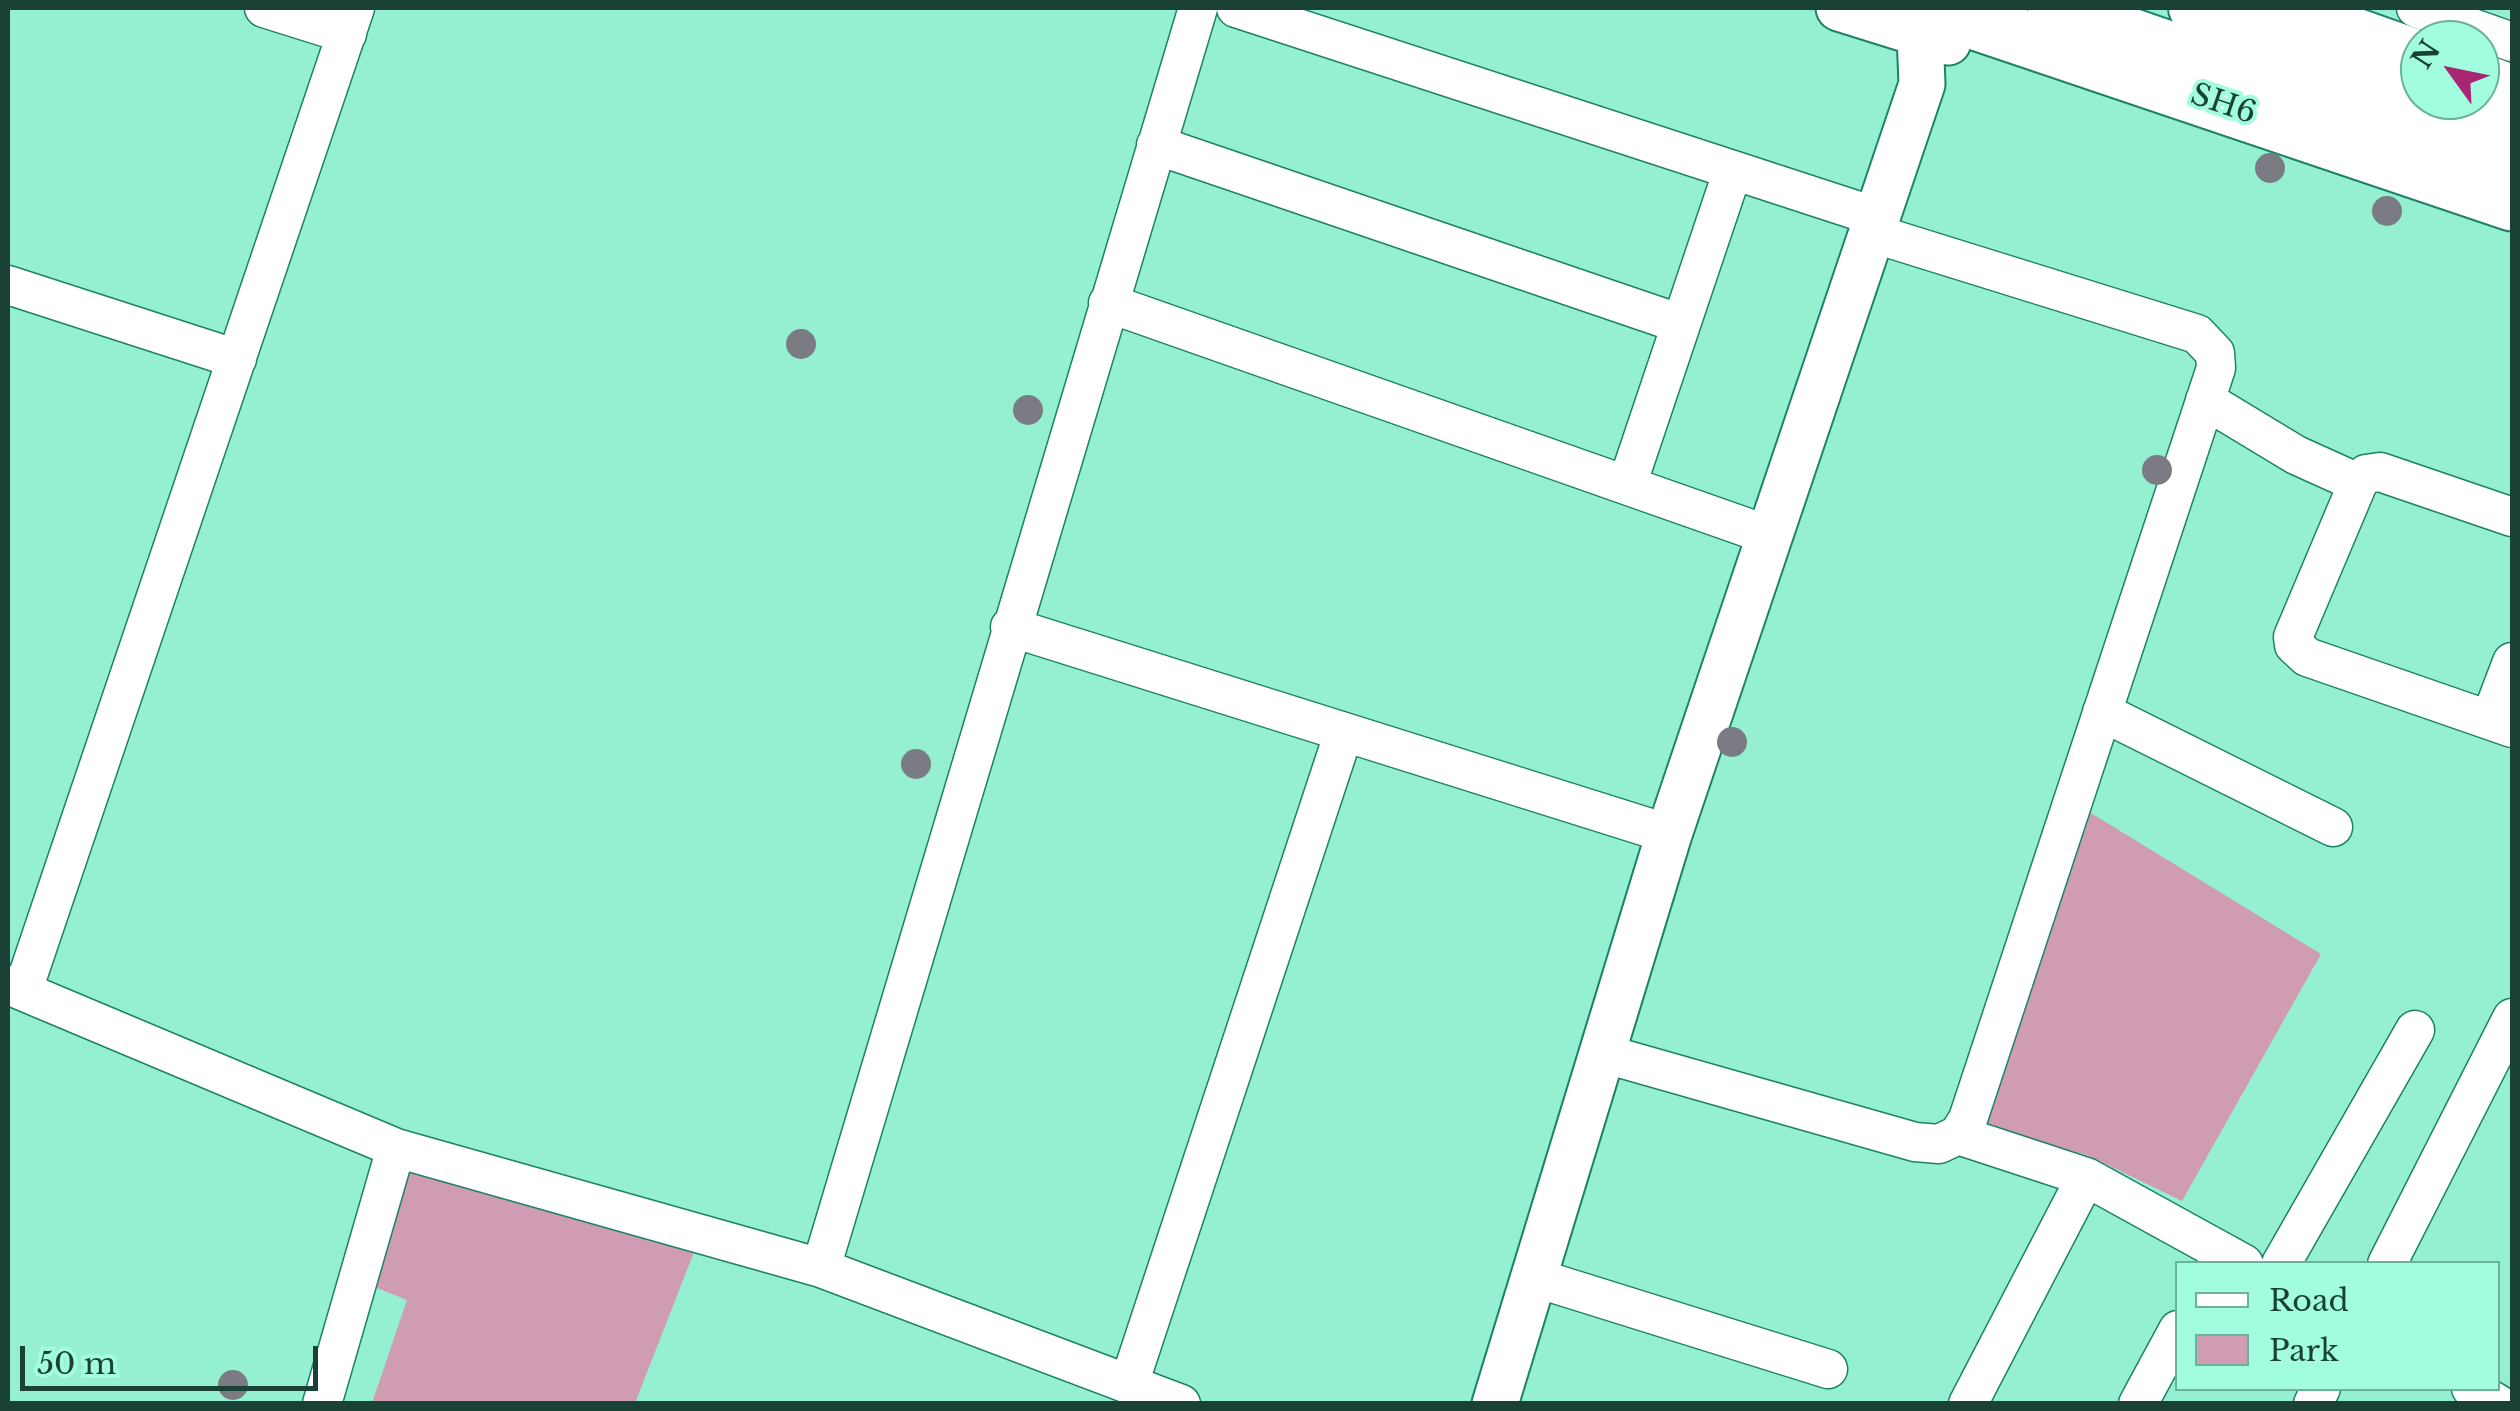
<!DOCTYPE html>
<style>
body{margin:0}
#map{position:relative;width:2520px;height:1411px;overflow:hidden;background:#94f0d0;font-family:"Libre Baskerville",serif}
canvas{display:block}
.frame{position:absolute;inset:0;border:10px solid #1a4135;pointer-events:none}
.legend{position:absolute;left:2175px;top:1261px;width:325px;height:130px;box-sizing:border-box;background:#a1fddd;border:2px solid #6bb29a;margin:0;padding:12px 18px;list-style:none;font-size:30px;color:#1a4135}
.legend li{display:flex;align-items:center;gap:20px;height:50px}
.legend b{width:50px;border:2px solid #6bb29a}
.north{position:absolute;left:2400px;top:20px;width:100px;height:100px;box-sizing:border-box;background:#a1fddd;border:2px solid #6bb29a;border-radius:50%;rotate:303deg;font-size:28px;font-weight:700;line-height:40px;text-align:center;color:#1a4135}
.north::after{content:'';display:block;margin:auto;width:35px;height:45px;background:#a72572;clip-path:polygon(50% 0,100% 100%,50% 72%,0 100%)}
.scale{position:absolute;left:20px;top:1346px;width:298px;height:45px;box-sizing:border-box;border:5px solid #1a4135;border-top:0;padding-left:12px;font-size:30px;line-height:35px;white-space:nowrap;color:#1a4135;-webkit-text-stroke:8px #a1fddd;paint-order:stroke}
</style>
<div id="map">
<canvas width="2520" height="1411"></canvas>
<div class="frame"></div>
<ul class="legend">
<li><b style="height:12px;background:#fff"></b>Road</li>
<li><b style="height:28px;background:#d09cb4"></b>Park</li>
</ul>
<div class="north">N</div>
<div class="scale">50 m</div>
</div>
<script>
const g = document.querySelector('canvas').getContext('2d');
g.lineJoin = 'round';
function fill(path, color) { g.fillStyle = color; g.fill(path, 'evenodd'); }
const shape = rows => new Path2D(rows.map(r => 'M' + r).join(''));
function trace(path, color, width, dash) { g.strokeStyle = color; g.lineWidth = width; g.lineCap = dash ? 'butt' : 'round'; g.setLineDash(dash || []); g.stroke(path); }
function write(font, color, halo, rows, align = 'center') {
  g.font = font + ' "Libre Baskerville",serif'; g.lineWidth = 8; g.setLineDash([]); g.textBaseline = 'middle'; g.strokeStyle = halo; g.fillStyle = color; for (const [text, x, y, turn = 0] of rows) {
    g.save(); g.translate(x, y); g.rotate((+turn || 0) * Math.PI / 180); g.textAlign = isNaN(turn) ? turn : align; if (halo) g.strokeText(text, 0, 0); g.fillText(text, 0, 0); g.restore();
  }
}
const green = shape([
 [2086,810,2321,954,2182,1201,2087,1155,1980,1125],
 [403,1159,694,1252,635,1403,372,1403,407,1300,367,1284]
]);
const minor = shape([
 [264,8,347,34],
 [1236,8,1874,216],
 [2416,8,2512,42],
 [1156,145,1681,324],
 [8,285,237,359],
 [1108,303,1768,535],
 [2205,400,2296,455,2358,483],
 [1627,485,1733,170],
 [2512,517,2380,472,2366,474,2358,483,2293,637,2294,645,2307,657,2512,728],
 [1010,627,1669,834],
 [2102,712,2333,827],
 [2490,720,2512,662],
 [8,985,396,1148,821,1268,1181,1404],
 [23,990,355,8],
 [1602,1053,1915,1142,1939,1144,1958,1135,1968,1119,2216,368,2215,353,2197,334,1869,232],
 [1958,1135,2086,1177],
 [2281,1264,2415,1030],
 [2387,1264,2512,1018],
 [821,1268,1198,8],
 [1533,1277,1828,1369],
 [1129,1384,1344,732],
 [2471,1388,2498,1404],
 [322,1404,396,1148],
 [1968,1404,2086,1177,2244,1264],
 [2138,1404,2178,1330],
 [2313,1404,2321,1388]
]);
const tertiary = shape([
 [1839,8,1948,42],
 [1495,1404,1669,834,1922,84,1919,8]
]);
const secondary = shape([
 [2054,8,2512,166],
 [2195,8,2420,89],
 [2450,100,2512,123]
]);
const primary = shape([
 [1934,8,2512,203],
 [2276,8,2420,59],
 [2480,81,2512,93]
]);
const trees = [
 [2270,168],
 [2387,211],
 [801,344],
 [1028,410],
 [2157,470],
 [1732,742],
 [916,764],
 [233,1385]
];
const streetNames = [
 ["SH6",2223,105,19]
];
fill(green, '#d09cb4');
trace(minor, '#1d8267', 41);
trace(tertiary, '#1d8267', 49);
trace(secondary, '#1d8267', 56);
trace(primary, '#1d8267', 59);
trace(minor, '#fff', 38);
trace(tertiary, '#fff', 45);
trace(secondary, '#fff', 52);
trace(primary, '#fff', 55);
g.fillStyle = '#7b7b84';
for (const [x, y] of trees) { g.beginPath(); g.arc(x, y, 15, 0, 2 * Math.PI); g.fill(); }
write('30px', '#1a4135', '#a1fddd', streetNames);
</script>
